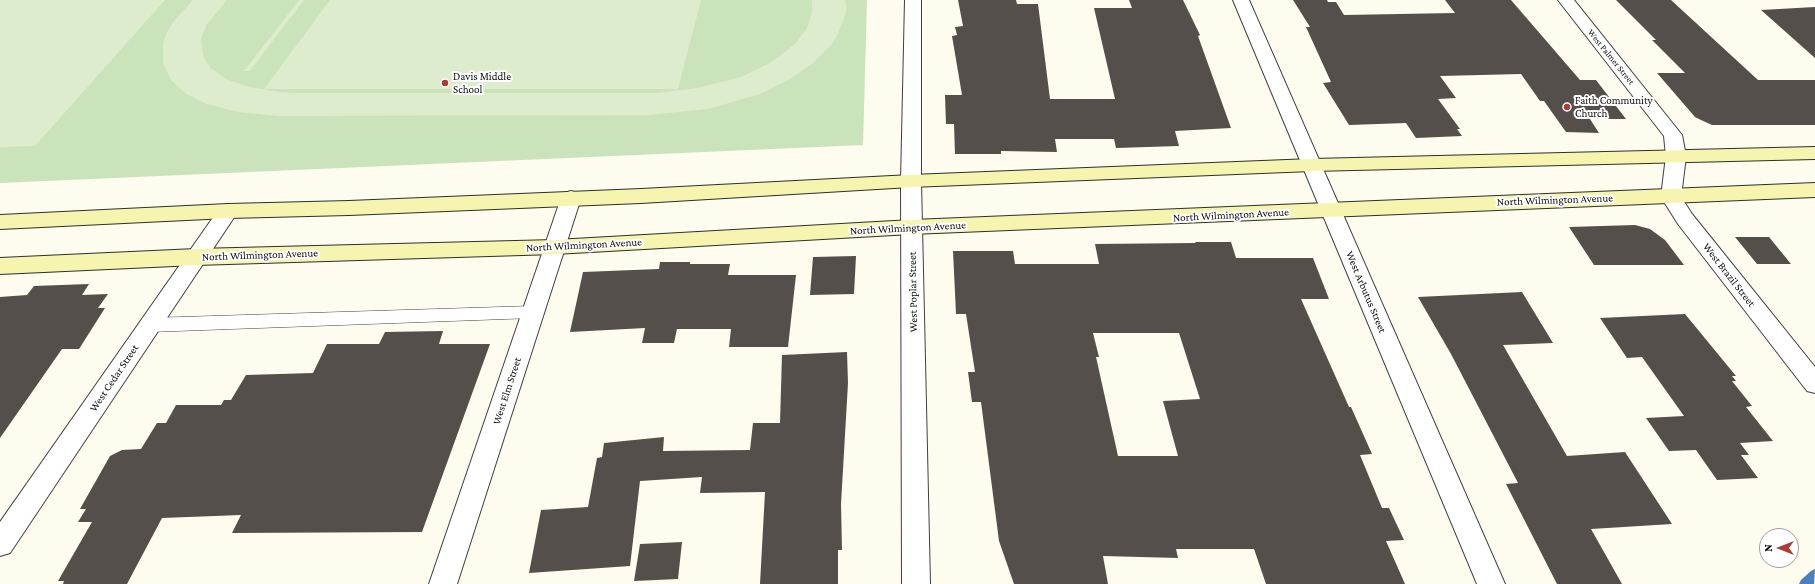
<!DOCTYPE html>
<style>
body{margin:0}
#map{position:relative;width:1815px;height:584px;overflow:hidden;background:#fdfcee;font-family:"Crimson Pro",serif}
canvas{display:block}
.north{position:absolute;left:1759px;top:528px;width:40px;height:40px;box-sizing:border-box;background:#fff;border:1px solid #9e9e9e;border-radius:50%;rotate:270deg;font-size:11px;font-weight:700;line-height:16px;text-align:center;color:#0c0c0c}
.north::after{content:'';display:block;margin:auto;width:14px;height:18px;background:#ac3d35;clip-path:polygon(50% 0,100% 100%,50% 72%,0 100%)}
</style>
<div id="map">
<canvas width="1815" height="584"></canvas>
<div class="north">N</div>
</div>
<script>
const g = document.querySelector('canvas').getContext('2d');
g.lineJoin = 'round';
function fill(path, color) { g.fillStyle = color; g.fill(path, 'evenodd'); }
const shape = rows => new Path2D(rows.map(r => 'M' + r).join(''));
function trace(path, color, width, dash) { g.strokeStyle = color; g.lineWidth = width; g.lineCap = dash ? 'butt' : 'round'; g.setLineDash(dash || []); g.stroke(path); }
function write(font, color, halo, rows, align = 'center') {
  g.font = font + ' "Crimson Pro",serif'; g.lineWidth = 4; g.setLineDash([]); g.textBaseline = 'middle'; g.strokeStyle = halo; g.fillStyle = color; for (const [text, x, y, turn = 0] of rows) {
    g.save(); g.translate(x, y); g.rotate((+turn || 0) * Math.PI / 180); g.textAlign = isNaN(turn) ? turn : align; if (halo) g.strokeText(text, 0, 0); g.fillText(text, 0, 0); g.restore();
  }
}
const green = shape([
 [0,0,867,0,863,145,0,183]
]);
const pitch = shape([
 [0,0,165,0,35,146,0,147],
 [193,0,227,0,207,24,201,39,203,55,206,61,211,68,226,79,249,87,280,92,298,93,657,93,698,88,741,77,768,64,780,56,796,43,807,28,812,12,812,0,845,0,846,5,846,13,838,34,832,44,813,63,790,79,760,94,708,109,649,115,279,116,237,112,207,104,186,94,171,80,163,63,163,43,167,32,174,21],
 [299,0,304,0,250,71,244,71],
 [330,0,701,0,678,89,264,89]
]);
const stream = shape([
 [1815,569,1814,584,1799,584,1801,580,1811,571,1815,569]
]);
const building = shape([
 [958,0,1016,0,1017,4,1038,4,1050,99,1115,99,1094,8,1132,8,1129,0,1183,0,1200,35,1198,36,1231,128,1175,131,1179,146,1116,148,1114,139,1055,139,1057,152,1001,151,1001,154,955,154,954,124,946,124,945,95,962,95,952,36,957,35,955,27,963,26],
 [1293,0,1327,0,1328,2,1336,2,1344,15,1455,13,1445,0,1511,0,1580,80,1596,80,1626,119,1590,119,1599,133,1566,132,1544,101,1540,101,1521,74,1440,76,1456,98,1438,99,1460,129,1457,129,1462,136,1416,138,1406,123,1349,125,1323,83,1331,82,1306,27,1310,27],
 [1616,0,1671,0,1758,80,1815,80,1815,125,1712,125,1701,120,1695,117,1657,73,1685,73,1652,40,1656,40],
 [1815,7,1815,58,1761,10],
 [1635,225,1650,229,1665,240,1684,265,1594,265,1569,227],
 [1735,237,1769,237,1791,264,1757,264],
 [1195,242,1231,242,1236,258,1313,258,1329,299,1301,299,1349,407,1351,407,1372,454,1360,455,1382,508,1389,508,1404,540,1386,541,1405,584,1266,584,1254,549,1176,549,1178,558,1103,556,1108,584,1014,584,999,541,981,402,972,402,968,372,975,372,966,314,956,314,953,251,1013,251,1015,264,1099,264,1095,244,1196,243],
 [1093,333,1179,333,1200,399,1163,401,1178,456,1118,456,1096,357,1099,357],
 [856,256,854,294,810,295,813,257],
 [660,262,690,262,690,264,730,264,728,275,796,275,788,347,729,347,731,329,677,329,674,343,642,343,645,328,570,332,583,272,659,269],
 [89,284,82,295,108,294,98,308,105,308,79,349,62,349,0,438,0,297,27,295,34,286],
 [1522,292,1553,343,1503,345,1567,456,1625,452,1672,524,1591,529,1622,584,1557,584,1506,484,1518,483,1451,354,1418,297],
 [1685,314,1736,376,1732,376,1736,381,1732,381,1752,406,1746,407,1773,441,1740,443,1749,455,1741,455,1758,478,1717,480,1696,450,1669,451,1646,418,1684,416,1642,357,1627,358,1600,318],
 [443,331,439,344,490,344,422,532,232,533,241,515,162,518,127,584,63,584,64,581,58,581,92,522,78,522,86,509,80,509,110,456,122,450,141,449,157,423,166,423,176,405,221,405,224,400,231,400,246,375,313,373,327,344,379,344,385,332],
 [847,352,848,383,841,504,842,550,838,550,838,584,760,584,765,492,700,493,702,477,640,481,630,566,529,573,541,510,588,507,597,458,602,457,604,443,664,437,663,451,750,450,753,423,780,423,782,355],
 [682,542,678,579,634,581,640,544]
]);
const lane = shape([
 [533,306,539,307,542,312,539,317,533,318,149,332,143,330,140,325,143,320,149,318,533,306]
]);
const street = shape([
 [905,0,921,0,921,181,930,584,902,584,901,181,905,0],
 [1233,0,1249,0,1505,584,1477,584,1233,0],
 [1558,0,1574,0,1682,135,1686,156,1681,197,1692,214,1815,367,1815,393,1807,391,1678,224,1661,197,1666,156,1664,136,1558,0],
 [571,191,578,193,581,198,457,584,429,584,561,198,564,193,571,191],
 [228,204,235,206,238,211,235,216,10,553,0,556,0,522,221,206,228,204]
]);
const secondary = shape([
 [1815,147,1815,159,1312,171,911,187,641,203,349,215,228,218,0,229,0,215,228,204,349,201,641,189,911,175,1312,159,1815,147],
 [1815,183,1815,197,912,234,555,254,196,265,0,274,0,258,196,249,555,240,912,220,1815,183]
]);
const markers = [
 [445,83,4,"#ac3d35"],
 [1567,107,4,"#ac3d35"]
];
const farStreetnames = [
 ["West Palmer Street",1611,57,51]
];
const poiNames = [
 ["Davis Middle",453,77],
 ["School",453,90],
 ["Faith Community",1575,101],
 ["Church",1575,114]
];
const streetNames = [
 ["North Wilmington Avenue",1555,200,-2],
 ["North Wilmington Avenue",1231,215,-3],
 ["North Wilmington Avenue",908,228,-3],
 ["North Wilmington Avenue",584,245,-3],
 ["North Wilmington Avenue",260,255,-2],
 ["West Brazil Street",1729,275,52],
 ["West Poplar Street",913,292,-91],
 ["West Arbutus Street",1366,292,67],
 ["West Cedar Street",114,378,-56],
 ["West Elm Street",507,391,-72]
];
fill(green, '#cbe3bb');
fill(pitch, '#ddeccc');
fill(stream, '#4881bd');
fill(building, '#544f4a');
trace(lane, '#3f3f3f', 1);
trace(street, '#3f3f3f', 2);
trace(secondary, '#2e2e2e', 2);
fill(lane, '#fff');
fill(street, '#fff');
fill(secondary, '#f5f5b0');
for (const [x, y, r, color] of markers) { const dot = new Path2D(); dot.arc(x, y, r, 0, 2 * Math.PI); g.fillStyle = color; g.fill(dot); trace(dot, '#fff', 1.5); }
write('9px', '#0c0c0c', '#fff', farStreetnames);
write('11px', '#0c0c0c', '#fff', poiNames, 'left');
write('11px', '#0c0c0c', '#fff', streetNames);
</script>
